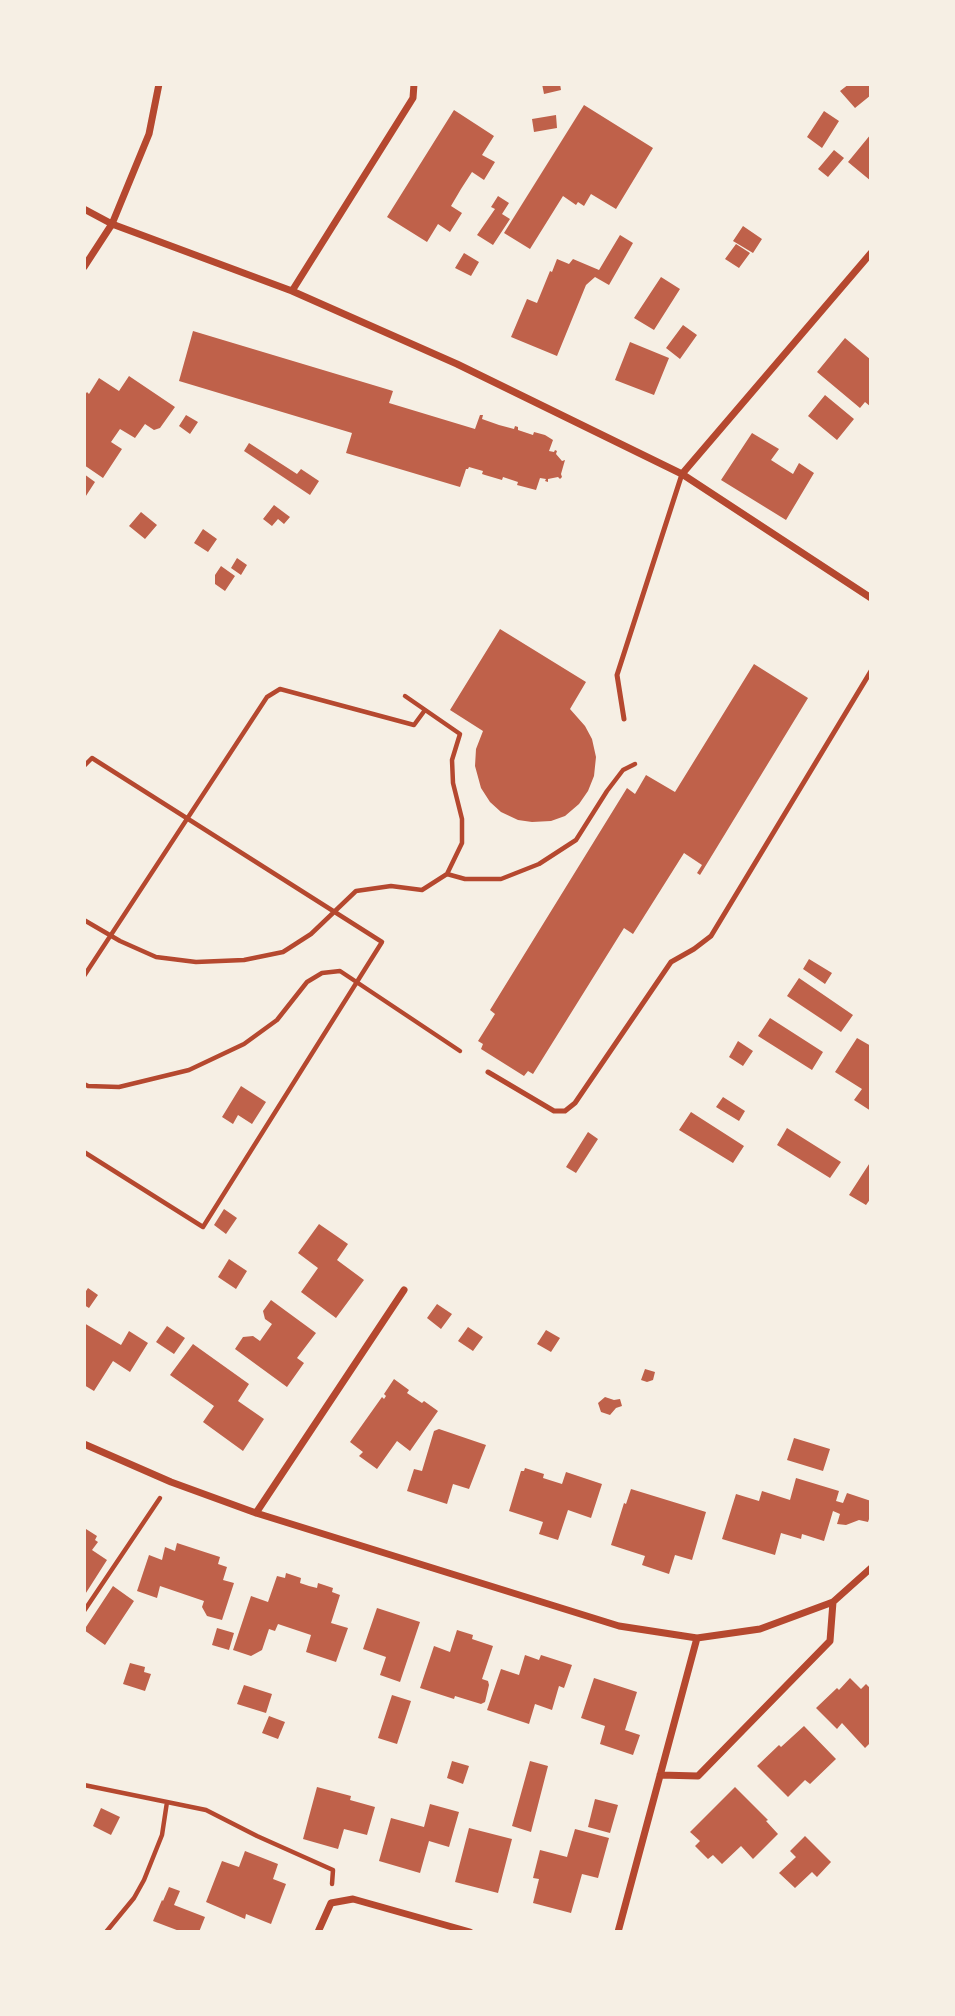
<!DOCTYPE html>
<style>
body{margin:0}
#map{position:relative;width:955px;height:2016px;overflow:hidden;background:#f6efe4;font-family:"Noto Serif",serif}
canvas{display:block}
.frame{position:absolute;inset:0;border:86px solid #f6efe4;pointer-events:none}
</style>
<div id="map">
<canvas width="955" height="2016"></canvas>
<div class="frame"></div>
</div>
<script>
const g = document.querySelector('canvas').getContext('2d');
g.lineJoin = 'round';
function fill(path, color) { g.fillStyle = color; g.fill(path, 'evenodd'); }
const shape = rows => new Path2D(rows.map(r => 'M' + r).join(''));
function trace(path, color, width, dash) { g.strokeStyle = color; g.lineWidth = width; g.lineCap = dash ? 'butt' : 'round'; g.setLineDash(dash || []); g.stroke(path); }
const building = shape([
 [542,84,560,84,561,90,544,94],
 [849,84,871,84,871,95,855,108,840,91],
 [584,105,653,148,616,209,591,194,584,206,578,202,576,205,563,196,530,249,504,233],
 [454,110,494,136,482,155,495,162,484,180,472,172,461,189,451,206,462,213,450,232,438,224,427,242,387,217],
 [824,111,839,121,822,148,807,137],
 [556,115,557,128,534,132,532,119],
 [871,134,871,181,848,162],
 [834,150,844,158,828,177,818,169],
 [498,196,509,203,502,214,510,219,493,245,477,235,495,209,491,207],
 [743,226,762,239,753,253,733,241],
 [620,235,633,243,609,285,595,277,586,285,557,356,511,337,527,299,537,303,550,271,552,272,557,259,569,264,573,259,599,270],
 [736,244,750,253,739,268,725,259],
 [464,253,479,262,471,276,455,268],
 [661,277,680,289,654,330,634,318],
 [683,325,697,335,680,359,666,348],
 [193,331,393,391,389,403,475,429,480,415,483,415,482,419,499,425,514,429,515,426,518,427,518,430,533,435,534,432,545,435,553,440,549,451,554,452,555,450,557,451,556,454,562,461,565,460,561,474,562,477,560,479,558,477,548,479,548,482,545,481,546,479,540,478,536,490,517,485,518,482,503,477,502,480,485,475,482,474,483,471,469,467,468,469,466,469,460,487,346,453,352,433,179,381],
 [845,338,871,360,871,407,865,402,860,408,817,372],
 [630,342,669,358,654,395,615,380],
 [129,376,175,407,160,428,154,430,145,424,135,438,120,429,111,442,122,449,103,478,84,465,84,396,87,392,89,394,99,378,119,391],
 [825,395,854,419,837,440,808,416],
 [186,415,198,422,190,434,179,426],
 [752,433,779,449,771,460,793,474,799,463,814,473,786,520,721,480],
 [249,443,297,474,301,469,319,481,310,495,244,451],
 [84,474,95,482,84,499],
 [274,505,290,517,284,524,278,519,272,526,263,519],
 [141,512,157,525,145,539,129,526],
 [203,529,217,539,208,552,194,543],
 [237,558,247,565,241,575,231,568],
 [221,566,235,576,225,591,215,584,215,575],
 [500,629,586,682,570,709,585,726,592,739,596,757,594,776,588,791,579,804,565,816,551,821,532,822,518,820,501,812,490,802,481,788,475,766,476,749,483,731,450,710],
 [754,664,808,698,700,875,697,873,702,865,684,853,633,934,624,928,533,1074,528,1071,524,1076,481,1049,483,1044,478,1041,495,1014,490,1010,627,788,635,794,646,775,675,792],
 [809,959,832,973,825,984,803,969],
 [799,978,853,1015,841,1032,787,996],
 [770,1018,823,1052,812,1070,758,1036],
 [857,1038,871,1046,871,1111,854,1100,862,1089,835,1072],
 [738,1041,753,1051,743,1066,729,1057],
 [241,1086,266,1102,252,1124,238,1115,233,1124,222,1117],
 [723,1097,745,1111,739,1121,716,1107],
 [691,1112,744,1146,733,1163,679,1130],
 [787,1128,841,1162,830,1178,777,1145],
 [588,1132,598,1139,576,1173,566,1167],
 [871,1161,871,1198,866,1205,849,1195],
 [224,1209,237,1218,226,1234,214,1225],
 [319,1224,348,1244,337,1260,364,1280,336,1318,301,1292,318,1268,298,1253],
 [229,1259,247,1271,236,1289,218,1277],
 [88,1288,98,1295,89,1308,84,1305,84,1294],
 [271,1300,316,1333,297,1358,304,1363,287,1387,235,1349,243,1337,253,1336,260,1341,272,1324,265,1319,263,1311],
 [437,1304,452,1314,441,1329,427,1318],
 [84,1323,121,1345,129,1331,148,1343,130,1372,113,1361,94,1391,84,1385],
 [167,1326,185,1338,174,1354,156,1342],
 [468,1327,483,1337,473,1351,458,1341],
 [546,1330,560,1338,551,1352,537,1344],
 [193,1344,249,1384,238,1401,264,1419,243,1451,203,1422,214,1406,170,1375],
 [645,1369,655,1372,653,1380,647,1382,641,1380],
 [394,1379,409,1390,407,1393,422,1403,424,1401,438,1411,410,1451,397,1441,377,1469,359,1456,363,1452,350,1442,382,1397,384,1399,386,1396,384,1394],
 [605,1397,614,1400,620,1399,622,1406,616,1408,610,1415,601,1412,598,1403],
 [439,1429,486,1445,469,1489,453,1484,447,1504,407,1491,414,1469,422,1471,434,1431],
 [794,1438,830,1449,823,1471,787,1460],
 [525,1468,544,1474,543,1478,562,1484,566,1472,602,1484,591,1518,568,1510,558,1540,539,1534,543,1522,509,1511,521,1471,524,1471],
 [796,1478,839,1491,836,1501,843,1503,847,1493,871,1501,869,1510,871,1513,868,1522,859,1520,846,1525,837,1524,840,1514,833,1511,824,1541,802,1534,801,1539,781,1533,775,1555,722,1539,736,1494,759,1501,762,1491,790,1500],
 [631,1489,706,1512,692,1560,675,1555,669,1574,642,1565,645,1556,611,1545,624,1503,626,1504],
 [86,1529,97,1536,95,1540,98,1542,92,1550,107,1560,84,1596,84,1532],
 [177,1543,220,1557,218,1564,227,1567,223,1580,234,1583,222,1620,207,1616,202,1607,204,1601,160,1586,157,1598,137,1591,149,1555,162,1560,165,1547,175,1551],
 [286,1573,301,1578,300,1583,309,1586,317,1588,318,1583,333,1588,332,1592,340,1595,331,1623,348,1628,336,1662,306,1652,311,1635,278,1624,275,1631,269,1629,262,1650,251,1656,233,1650,251,1596,268,1602,277,1576,285,1578],
 [113,1586,134,1601,105,1645,84,1630],
 [377,1608,420,1622,400,1682,380,1675,386,1657,363,1649],
 [217,1628,234,1633,229,1650,212,1645],
 [457,1630,473,1635,472,1639,493,1646,482,1679,488,1681,489,1685,485,1702,481,1704,455,1696,454,1699,420,1688,434,1646,450,1652],
 [525,1655,539,1660,541,1655,572,1665,564,1688,559,1686,552,1710,535,1704,529,1724,487,1710,501,1669,519,1675],
 [130,1663,145,1667,144,1672,151,1674,145,1691,123,1684],
 [594,1678,637,1692,625,1730,640,1735,633,1755,600,1744,605,1726,581,1718],
 [850,1678,861,1689,866,1684,871,1689,871,1742,865,1748,842,1723,837,1729,816,1708,837,1688,839,1690],
 [244,1685,272,1694,266,1713,237,1704],
 [392,1695,411,1701,397,1744,378,1738],
 [269,1716,285,1722,278,1739,262,1733],
 [804,1726,836,1759,810,1784,805,1780,788,1797,757,1766,779,1745,781,1747],
 [452,1761,469,1766,463,1784,447,1778],
 [530,1761,548,1766,531,1832,512,1826],
 [317,1787,351,1796,350,1800,375,1807,367,1835,344,1829,338,1849,303,1839],
 [735,1787,768,1820,766,1821,778,1834,753,1859,741,1846,722,1864,713,1855,708,1859,695,1846,700,1841,690,1832],
 [595,1799,618,1805,610,1833,588,1827],
 [430,1804,459,1812,449,1847,429,1841,420,1873,379,1861,391,1818,424,1827],
 [101,1808,120,1817,111,1835,93,1826],
 [469,1828,512,1839,498,1893,455,1882],
 [575,1829,609,1838,598,1878,582,1874,571,1913,533,1903,539,1879,533,1878,540,1850,567,1857],
 [805,1836,831,1862,817,1877,812,1872,795,1888,779,1873,796,1857,790,1851],
 [245,1851,278,1864,273,1879,286,1884,271,1924,246,1914,245,1919,206,1902,222,1861,239,1867],
 [169,1887,180,1891,174,1905,205,1917,199,1932,182,1932,153,1921,162,1900,163,1901]
]);
const path = shape([
 [84,766,92,758,382,942,203,1227,84,1152],
 [447,874,465,879,501,879,539,864,576,840,607,791,623,770,635,764],
 [84,920,120,941,156,957,196,962,244,960,283,952,311,934,356,891,391,886,422,890,447,874,462,843,462,819,453,783,452,760,460,734,405,696],
 [84,976,267,697,280,689,414,725,425,710],
 [84,1084,88,1086,119,1087,189,1070,244,1044,277,1020,307,982,322,973,340,971,460,1051],
 [84,1611,160,1498],
 [84,1785,206,1810,257,1836,333,1870,332,1884],
 [106,1932,134,1898,144,1880,162,1835,167,1802]
]);
const service = shape([
 [624,719,617,675,682,474],
 [488,1072,554,1111,565,1111,575,1103,671,962,694,949,711,936,871,671]
]);
const minor = shape([
 [84,209,112,224,292,291,457,364,682,474,871,598],
 [84,267,112,224,149,134,159,84],
 [292,291,413,98,414,84],
 [682,474,871,253],
 [84,1444,171,1482,256,1513,619,1626,697,1638,760,1629,833,1602,871,1568],
 [256,1513,404,1290],
 [660,1775,698,1776,830,1641,833,1602],
 [318,1932,331,1903,353,1899,470,1932],
 [618,1932,697,1638]
]);
fill(building, '#bf614a');
trace(path, '#b5482f', 4.5);
trace(service, '#b5482f', 5);
trace(minor, '#b5482f', 7);
</script>
